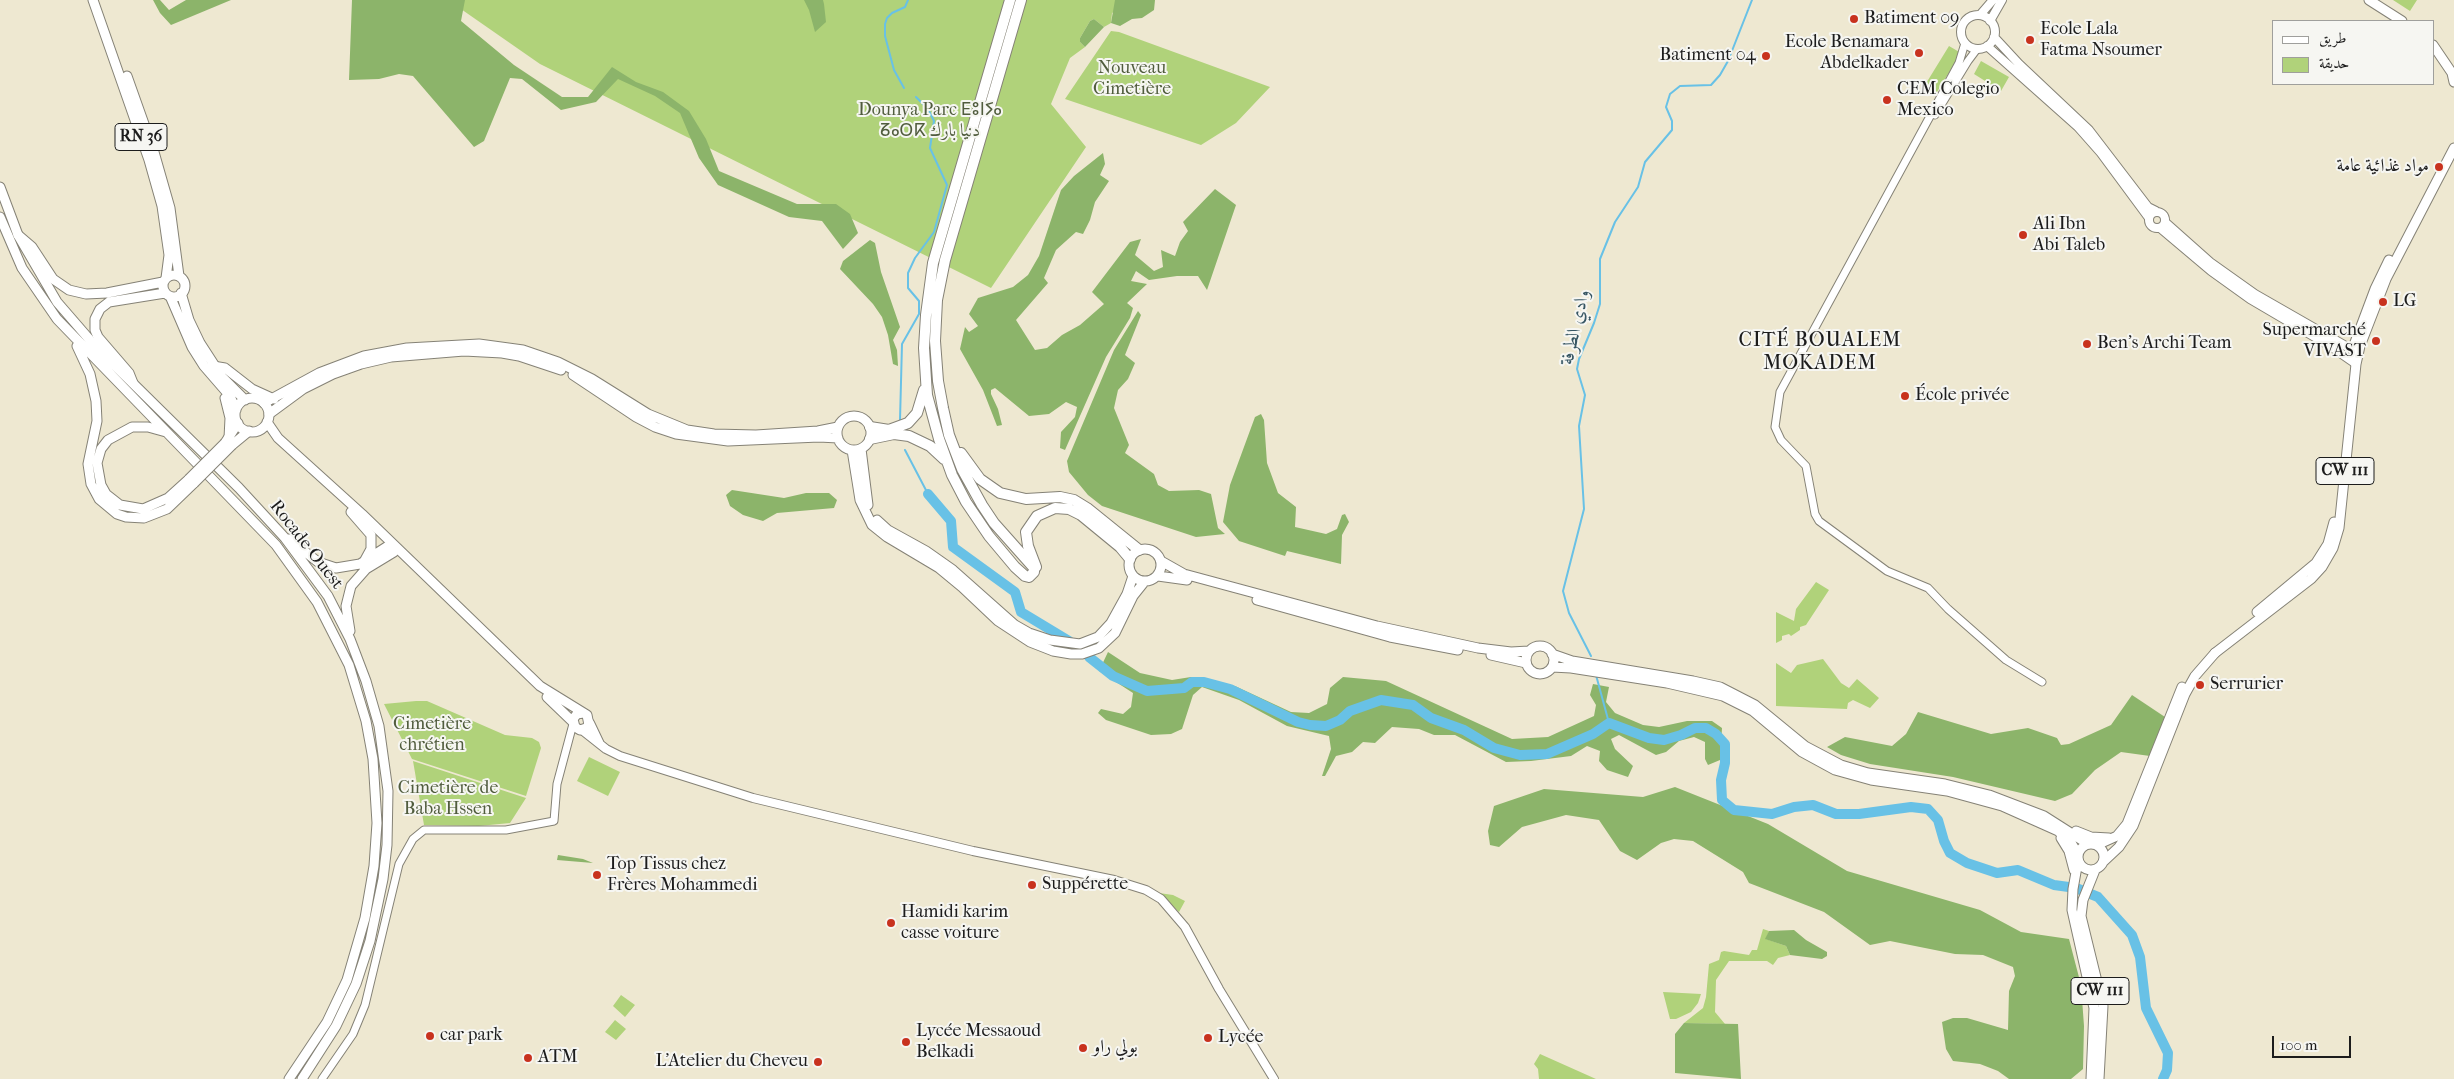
<!DOCTYPE html>
<meta charset="utf-8">
<style>
body{margin:0}
#map{position:relative;width:2454px;height:1079px;overflow:hidden;background:#eee8d1;font-family:"IM FELL French Canon",Amiri,serif}
canvas{display:block}
.legend{position:absolute;left:2272px;top:20px;width:162px;height:65px;box-sizing:border-box;background:#f6f6f2;border:1px solid #9f9f9c;margin:0;padding:6px 9px;list-style:none;font-size:15px;color:#1c1c1c}
.legend li{display:flex;align-items:center;gap:10px;height:25px}
.legend b{width:25px;border:1px solid #9f9f9c}
.scale{position:absolute;left:2272px;top:1036px;width:79px;height:22px;box-sizing:border-box;border:2px solid #1c1c1c;border-top:0;padding-left:6px;font-size:15px;line-height:18px;white-space:nowrap;color:#1c1c1c;-webkit-text-stroke:4px #f6f6f2;paint-order:stroke}
</style>
<div id="map">
<canvas width="2454" height="1079"></canvas>
<ul class="legend">
<li><b style="height:6px;background:#fff"></b>طريق</li>
<li><b style="height:14px;background:#b0d27a"></b>حديقة</li>
</ul>
<div class="scale">100 m</div>
</div>
<script>
const g = document.querySelector('canvas').getContext('2d');
g.lineJoin = 'round';
function fill(path, color) { g.fillStyle = color; g.fill(path, 'evenodd'); }
const shape = rows => new Path2D(rows.map(r => 'M' + r).join(''));
function trace(path, color, width, dash) { g.strokeStyle = color; g.lineWidth = width; g.lineCap = dash ? 'butt' : 'round'; g.setLineDash(dash || []); g.stroke(path); }
function write(font, color, halo, rows, align = 'center') {
  g.font = font + ' "IM FELL French Canon",Amiri,"Noto Sans Tifinagh",serif'; g.lineWidth = 4; g.setLineDash([]); g.textBaseline = 'middle'; g.strokeStyle = halo; g.fillStyle = color; for (const [text, x, y, turn = 0] of rows) {
    g.save(); g.translate(x, y); g.rotate((+turn || 0) * Math.PI / 180); g.textAlign = isNaN(turn) ? turn : align; if (halo) g.strokeText(text, 0, 0); g.fillText(text, 0, 0); g.restore();
  }
}
const green = shape([
 [448,0,1133,0,1112,13,1111,23,1104,27,1094,19,1090,21,1080,38,1080,42,1085,47,1070,58,1051,104,1086,147,991,288,540,64],
 [2393,0,2417,0,2410,11],
 [1111,31,1119,32,1270,87,1236,123,1201,145,1065,99],
 [1949,46,1961,53,1937,92,1925,85],
 [1981,61,2009,77,2001,91,1974,74],
 [1816,582,1829,590,1806,625,1800,627,1800,630,1791,636,1789,634,1782,636,1782,640,1776,643,1776,612,1794,621,1796,609],
 [1823,659,1841,683,1849,688,1857,679,1879,698,1870,708,1853,700,1848,703,1847,709,1776,706,1776,663,1791,673,1797,665],
 [416,701,427,701,505,735,532,738,539,742,541,748,526,796,412,759,384,704],
 [589,757,620,772,608,796,577,781],
 [413,761,526,798,510,823,479,826,424,825],
 [1159,893,1173,895,1185,901,1179,912],
 [1763,929,1769,931,1766,939,1786,946,1790,955,1778,958,1773,965,1767,961,1729,961,1716,980,1715,1012,1725,1024,1684,1023,1703,1008,1706,997,1709,964,1719,960,1721,952,1724,951,1749,955,1752,950,1757,950],
 [1663,992,1701,994,1698,1003,1691,1012,1676,1019,1670,1019],
 [621,995,635,1005,625,1017,613,1006],
 [615,1020,626,1029,616,1040,605,1032],
 [1540,1054,1596,1079,1539,1079,1538,1069,1534,1064]
]);
const forest = shape([
 [153,0,160,0,169,10,186,0,231,0,171,25,160,13],
 [352,0,465,0,461,21,514,65,562,97,588,97,612,67,636,82,663,92,689,111,706,139,719,171,797,204,836,204,850,214,858,233,843,249,822,221,789,217,718,185,699,158,680,113,655,96,618,79,596,102,561,110,522,79,510,78,484,141,474,147,413,76,399,74,379,79,349,80],
 [804,0,823,0,824,4,826,22,815,32,809,10],
 [1115,0,1155,0,1154,10,1142,18,1132,19,1120,26,1111,23],
 [1094,19,1104,27,1085,47,1080,42,1080,38,1090,21],
 [1103,153,1105,164,1100,175,1109,181,1095,202,1090,220,1083,234,1076,232,1056,250,1044,278,1048,283,1016,320,1035,350,1047,348,1062,335,1080,325,1104,304,1092,292,1130,242,1141,239,1135,255,1154,271,1163,267,1161,250,1175,256,1180,242,1188,231,1183,222,1215,189,1236,205,1207,290,1198,276,1177,276,1149,280,1136,271,1131,281,1147,284,1127,303,1133,308,1130,318,1106,357,1065,450,1060,448,1061,432,1075,417,1077,407,1066,402,1049,414,1029,416,995,388,991,390,991,394,998,409,1002,425,997,426,983,390,960,349,965,327,969,332,978,326,969,314,978,298,1013,287,1028,275,1039,256,1061,190,1074,176],
 [870,240,875,243,881,272,900,327,893,340,897,350,898,366,893,364,888,335,882,317,873,304,840,269,843,261],
 [1138,311,1141,315,1125,355,1135,363,1128,379,1118,390,1114,408,1129,445,1125,453,1154,474,1158,485,1169,491,1199,490,1211,494,1218,528,1225,534,1196,537,1102,506,1088,495,1069,472,1067,461,1114,350],
 [1261,414,1264,420,1267,463,1278,493,1296,507,1295,527,1326,534,1337,529,1342,515,1345,514,1349,522,1342,535,1341,564,1287,551,1285,556,1239,541,1223,522,1230,485,1255,417],
 [732,490,784,498,806,493,829,493,837,500,834,508,777,513,763,521,743,515,730,506,726,495],
 [1108,652,1140,673,1172,680,1191,677,1235,686,1291,712,1309,713,1327,704,1330,688,1343,677,1386,681,1512,739,1548,737,1594,716,1596,705,1590,695,1593,684,1609,687,1606,702,1615,713,1643,725,1659,727,1687,721,1712,721,1722,728,1720,760,1708,765,1705,759,1705,742,1694,737,1679,741,1666,752,1656,755,1619,735,1611,739,1615,749,1633,766,1628,777,1607,770,1599,761,1600,751,1587,746,1571,756,1531,761,1506,762,1455,735,1434,735,1419,729,1392,727,1375,743,1363,742,1352,752,1336,756,1325,776,1322,776,1331,749,1329,736,1287,726,1239,700,1202,687,1193,695,1182,729,1171,734,1151,735,1106,720,1098,713,1101,709,1123,714,1131,707,1133,693,1099,671],
 [2132,695,2165,717,2150,756,2121,752,2095,770,2072,794,2055,801,1953,777,1870,764,1841,755,1827,747,1845,737,1892,746,1906,734,1918,712,1991,734,2028,728,2057,738,2061,745,2069,744,2111,725],
 [1675,787,1768,824,1847,871,1980,910,2021,932,2069,939,2081,985,2084,1026,2083,1069,2071,1079,2009,1079,1998,1071,1980,1064,1953,1061,1946,1049,1942,1022,1953,1018,1967,1018,2008,1030,2009,991,2015,976,2013,967,1983,955,1955,954,1890,941,1870,945,1824,912,1749,883,1743,872,1693,841,1674,839,1661,843,1637,860,1620,851,1599,820,1566,815,1522,827,1499,847,1490,845,1488,831,1494,806,1544,789,1643,797],
 [558,855,583,859,593,863,557,860],
 [1794,930,1806,940,1827,952,1827,956,1822,959,1790,955,1786,946,1765,939,1769,931],
 [1684,1023,1738,1024,1741,1079,1675,1073,1675,1034]
]);
const stream = shape([
 [904,88,894,70,885,36,885,24,887,18,892,13,905,7,908,0],
 [900,420,902,344,919,314,919,301,908,288,908,273,915,258,934,232,947,185,930,148,934,121,928,109,916,97],
 [905,450,928,494],
 [1591,656,1569,613,1563,591,1584,509,1579,426,1585,395,1577,369,1579,359,1594,323,1600,304,1600,259,1615,222,1638,187,1645,162,1672,130,1672,121,1666,107,1670,94,1680,86,1711,85,1720,75,1728,61,1752,0],
 [1596,675,1609,723]
]);
const river = shape([
 [928,494,951,521,953,547,1015,592,1021,612,1069,641],
 [1089,657,1113,676,1147,691,1184,688,1192,682,1204,682,1230,689,1298,722,1310,725,1326,726,1340,720,1350,711,1381,700,1413,705,1431,718,1464,730,1494,748,1520,755,1547,754,1593,734,1609,723,1649,738,1664,740,1681,735,1695,728,1706,728,1716,734,1725,744,1725,763,1721,780,1722,800,1734,810,1772,814,1794,807,1813,805,1836,814,1859,814,1911,807,1928,809,1938,820,1944,841,1950,853,1967,863,1997,873,2018,870,2054,885,2076,888,2098,897,2132,935,2140,957,2146,1008,2168,1053,2167,1070,2163,1079]
]);
const tertiary = shape([
 [1965,43,1959,63,1780,392,1775,427,1781,440,1806,466,1815,514,1819,521,1887,571,1928,588,1948,609,2006,660,2042,682],
 [1935,115,1968,61,1977,49],
 [322,1079,353,1034,365,1005,399,864,413,839,424,830,506,830,554,821,557,784,573,724]
]);
const secondary = shape([
 [1980,15,1993,0],
 '1961 32a17 17 0 1 1 34 0a17 17 0 1 1-34 0Z',
 [1990,21,2002,0],
 [1994,37,2019,64,2089,130,2148,207,2156,211],
 [1987,46,2078,127,2101,153,2149,218],
 '2149 220a8 8 0 1 1 16 0a8 8 0 1 1-16 0Z',
 [2165,222,2210,262,2255,294,2358,353],
 [2160,228,2211,271,2250,299,2330,346,2356,364],
 [590,723,600,744],
 [582,730,606,749,620,756,753,798,973,851,1114,880,1146,890,1161,899,1185,927,1219,989,1274,1079]
]);
const primary = shape([
 [93,0,149,160,162,206,169,255,166,278],
 [2369,0,2402,21],
 [2433,45,2452,73,2454,82],
 [127,76,154,152,170,208,179,276],
 [18,235,32,247,53,279,69,290,86,294,107,293,163,282],
 '163 286a11 11 0 1 1 22 0a11 11 0 1 1-22 0Z',
 [181,293,189,320,200,343,222,377,245,400],
 [170,296,192,347,204,366,230,396,236,410],
 [2354,345,2375,289,2389,260],
 [133,383,129,373,98,337,95,330,95,319,100,309,109,302,165,293],
 [225,398,230,418,229,438],
 '235 415a17 17 0 1 1 34 0a17 17 0 1 1-34 0Z',
 [267,422,278,438,362,514,540,686,587,715,589,725,586,728,580,730,575,727,573,719,577,714,583,713],
 [2257,612,2316,563,2328,544,2334,522],
 [2215,653,2311,579,2322,567,2333,548,2339,528,2356,364,2360,346,2386,279,2454,148],
 [547,697,573,722]
]);
const trunk = shape([
 [0,187,18,235,57,302,96,347,239,488,285,538,328,596,350,639,366,681,379,726,388,791,387,845,383,879,370,941,356,984,336,1026,302,1079],
 [0,217,22,268,57,319,276,545,317,602,349,665,366,721,373,759,377,823,374,866,365,918,347,980,327,1022,289,1079],
 [77,346,90,374,96,401,97,421,88,464,91,484,99,499,117,514,126,517,144,518,167,509,194,483],
 [213,366,225,368,252,389,274,399],
 [573,375,636,417,655,427,676,434,728,441,819,437,838,438],
 [264,403,319,373,364,356,407,348,479,344,523,350,558,362,592,379,648,414,687,430,714,434,756,435,818,431,838,427],
 [269,414,303,389,333,374,361,364,391,357,464,351,502,353,519,356,561,370],
 '837 433a17 17 0 1 1 34 0a17 17 0 1 1-34 0Z',
 [166,432,148,427,132,427,108,440,101,449,97,463,101,485,106,494,120,505,143,509,168,498,189,479],
 [225,443,238,423],
 [232,445,249,431],
 [861,449,868,505],
 [852,450,860,500,872,525,887,537,939,568,962,587,998,621,1030,642,1053,651,1071,654,1082,654,1099,648,1115,633,1133,596,1145,581],
 [351,512,371,535,371,549,365,560],
 [877,520,888,530,926,551,953,570,1015,625,1029,633,1050,640,1080,644,1098,637,1111,623,1127,594,1133,576],
 [289,539,318,562,336,568,360,564,388,546],
 '1129 565a16 16 0 1 1 32 0a16 16 0 1 1-32 0Z',
 [1161,561,1184,574,1377,626,1478,648,1511,652,1529,651],
 [1158,576,1187,580],
 [1257,600,1390,637,1458,650],
 [350,631,346,606,351,586,366,569,394,552],
 '1526 660a14 14 0 1 1 28 0a14 14 0 1 1-28 0Z',
 [1552,654,1572,661,1693,681,1720,687,1755,705,1805,746,1841,765,1868,773,1945,784,1989,795,2044,816,2088,844],
 [1491,655,1526,663],
 [1552,667,1571,668,1667,683,1723,696,1753,711,1802,752,1835,770,1871,780,1947,791,2002,806,2058,831,2070,841,2078,854],
 [2076,831,2091,837,2109,838],
 [2061,838,2069,851,2074,870],
 '2078 857a13 13 0 1 1 26 0a13 13 0 1 1-26 0Z',
 [2097,845,2117,836,2127,824,2182,687],
 [2078,861,2073,889,2072,910,2094,1008,2091,1079],
 [2103,862,2119,847,2133,826,2185,694,2195,676,2215,653],
 [2095,870,2083,900,2081,916,2103,1006,2099,1079]
]);
const motorway = shape([
 [1010,0,933,263,926,315,924,348,927,395,939,439,952,475,966,502,989,536,1015,567,1025,576,1029,577,1034,572,1034,568,994,523,982,505,962,469,949,435,943,408,938,381,935,341,937,300,945,260,1021,0],
 [870,427,889,430,908,423,917,413,924,390],
 [870,439,894,434,909,436,930,446,944,459],
 [961,453,980,479,1000,493,1026,499,1060,497,1074,500,1087,508,1139,550],
 [1036,567,1028,546,1026,532,1037,516,1055,508,1069,509,1081,515,1120,547,1130,559]
]);
const trunkBridge = shape([
 [189,479,225,443],
 [194,483,232,445]
]);
const markers = [
 [1854,19,5,"#c8321e"],
 [2030,40,5,"#c8321e"],
 [1919,53,5,"#c8321e"],
 [1766,56,5,"#c8321e"],
 [1887,100,5,"#c8321e"],
 [2439,167,5,"#c8321e"],
 [2023,235,5,"#c8321e"],
 [2383,302,5,"#c8321e"],
 [2376,341,5,"#c8321e"],
 [2087,344,5,"#c8321e"],
 [1905,396,5,"#c8321e"],
 [2200,685,5,"#c8321e"],
 [597,875,5,"#c8321e"],
 [1032,885,5,"#c8321e"],
 [891,923,5,"#c8321e"],
 [430,1036,5,"#c8321e"],
 [1208,1038,5,"#c8321e"],
 [906,1042,5,"#c8321e"],
 [1083,1048,5,"#c8321e"],
 [528,1058,5,"#c8321e"],
 [818,1062,5,"#c8321e"]
];
const shields = [
 [141,137,52],
 [2345,471,58],
 [2100,991,58]
];
const shieldNames = [
 ["RN 36",141,137],
 ["CW 111",2345,471],
 ["CW 111",2100,991]
];
const poiNames = [
 ["Batiment 09",1864,19],
 ["Ecole Lala",2040,30],
 ["Fatma Nsoumer",2040,51],
 ["Ecole Benamara",1909,43,"right"],
 ["Abdelkader",1909,64,"right"],
 ["Batiment 04",1756,56,"right"],
 ["CEM Colegio",1897,90],
 ["Mexico",1897,111],
 ["مواد غذائية عامة",2429,167,"right"],
 ["Ali Ibn",2033,225],
 ["Abi Taleb",2033,246],
 ["LG",2393,302],
 ["Supermarché",2366,331,"right"],
 ["VIVAST",2366,352,"right"],
 ["Ben's Archi Team",2097,344],
 ["École privée",1915,396],
 ["Serrurier",2210,685],
 ["Top Tissus chez",607,865],
 ["Frères Mohammedi",607,886],
 ["Suppérette",1042,885],
 ["Hamidi karim",901,913],
 ["casse voiture",901,934],
 ["Lycée Messaoud",916,1032],
 ["Belkadi",916,1053],
 ["car park",440,1036],
 ["Lycée",1218,1038],
 ["بولي راو",1093,1048],
 ["ATM",538,1058],
 ["L'Atelier du Cheveu",808,1062,"right"]
];
const parkNames = [
 ["Nouveau",1132,69],
 ["Cimetière",1132,90],
 ["Dounya Parc ⴹⵓⵏⵢⴰ",930,111],
 ["ⵒⴰⵔⴽ دنيا بارك",930,132],
 ["Cimetière",432,725],
 ["chrétien",432,746],
 ["Cimetière de",448,789],
 ["Baba Hssen",448,810]
];
const streetNames = [
 ["Rocade Ouest",306,545,52]
];
const waterNames = [
 ["وادي الطرفة",1576,327,-77]
];
const quarterNames = [
 ["CITÉ BOUALEM",1820,341],
 ["MOKADEM",1820,364]
];
fill(green, '#b0d27a');
fill(forest, '#8cb46a');
trace(stream, '#68c1e6', 2);
trace(river, '#68c1e6', 10);
trace(tertiary, '#858276', 9);
trace(secondary, '#858276', 10);
trace(primary, '#858276', 11);
trace(trunk, '#858276', 11);
trace(motorway, '#858276', 12);
trace(tertiary, '#fff', 7);
trace(secondary, '#fff', 8);
trace(primary, '#fff', 9);
trace(trunk, '#fff', 9);
trace(motorway, '#fff', 10);
trace(trunkBridge, '#858276', 11, []);
trace(trunkBridge, '#fff', 9);
for (const [x, y, r, color] of markers) { const dot = new Path2D(); dot.arc(x, y, r, 0, 2 * Math.PI); g.fillStyle = color; g.fill(dot); trace(dot, '#f6f6f2', 2); }
for (const [x, y, w] of shields) { const box = new Path2D(); box.roundRect(x - w / 2, y - 13.5, w, 27, 4); g.fillStyle = '#f6f6f2'; g.fill(box); trace(box, '#1c1c1c', 1); }
write('bold 16px', '#1c1c1c', null, shieldNames);
write('18px', '#1c1c1c', '#f6f6f2', poiNames, 'left');
write('18px', '#505c3d', '#f6f6f2', parkNames);
write('18px', '#1c1c1c', '#f6f6f2', streetNames);
write('italic 19px', '#375663', '#f6f6f2', waterNames);
g.letterSpacing = '1px';
write('20px', '#1c1c1c', '#f6f6f2', quarterNames);
g.letterSpacing = '0px';
</script>
